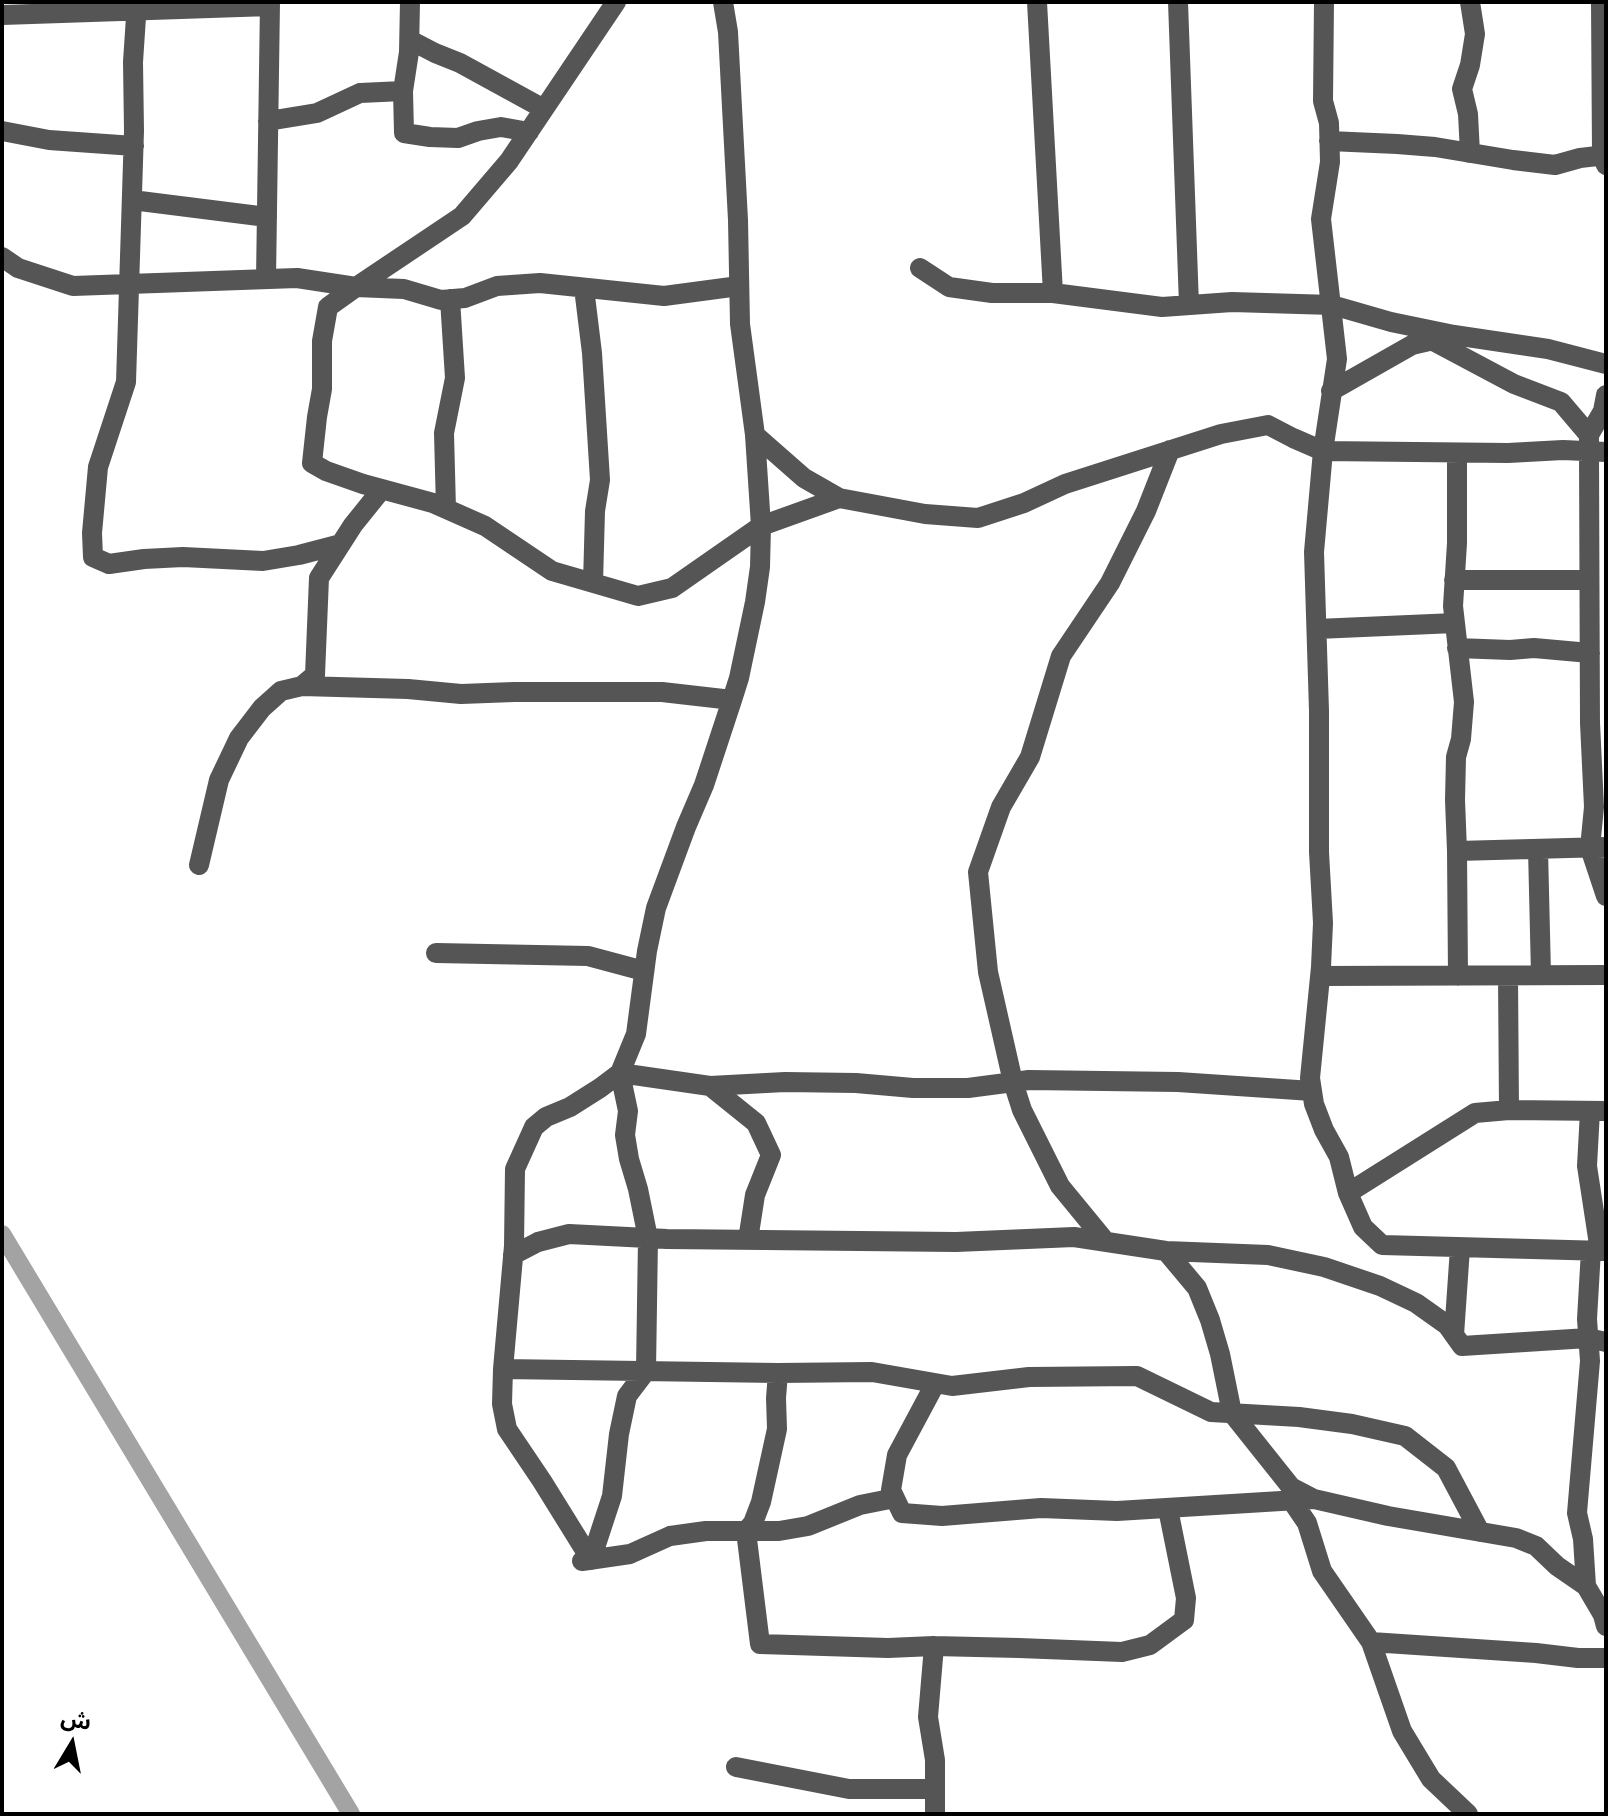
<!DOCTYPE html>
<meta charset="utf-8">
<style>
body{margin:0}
#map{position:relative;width:1608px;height:1816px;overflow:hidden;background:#fff;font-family:"Source Sans 3","Noto Sans Arabic",sans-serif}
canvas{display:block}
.frame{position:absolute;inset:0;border:4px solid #000;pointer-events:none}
.north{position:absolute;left:32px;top:1704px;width:80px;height:80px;-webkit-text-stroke:6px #fff;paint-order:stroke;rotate:10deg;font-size:22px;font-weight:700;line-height:32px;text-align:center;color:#000}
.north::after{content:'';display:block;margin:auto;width:28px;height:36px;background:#000;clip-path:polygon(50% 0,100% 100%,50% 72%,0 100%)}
</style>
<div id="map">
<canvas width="1608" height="1816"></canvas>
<div class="frame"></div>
<div class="north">ش</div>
</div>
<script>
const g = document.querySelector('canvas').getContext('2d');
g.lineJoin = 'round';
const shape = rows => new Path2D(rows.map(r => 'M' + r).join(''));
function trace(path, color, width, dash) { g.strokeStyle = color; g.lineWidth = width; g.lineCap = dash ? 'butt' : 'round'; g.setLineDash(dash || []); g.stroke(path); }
const canal = shape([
 [2,1234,351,1814]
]);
const minor = shape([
 [137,2,133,62,134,131,126,382,98,467,92,533,93,557,109,564,144,559,183,557,263,561,299,555,341,544],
 [410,2,409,52,403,91,404,133,430,137,458,138,478,131,501,127,529,132],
 [1037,2,1053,293],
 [1178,2,1189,305],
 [1324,2,1323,101,1329,123,1330,162,1321,219,1337,359,1323,451,1314,552,1319,711,1319,852,1323,923,1321,967,1310,1078,1314,1104,1324,1130,1339,1157,1348,1193,1363,1227,1382,1245,1606,1251],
 [1470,2,1475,34,1470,65,1462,89,1468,114,1470,153],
 [1601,2,1602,155,1606,165],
 [2,15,270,6],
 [410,40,435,53,460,63,544,109],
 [268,121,317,113,360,93,403,91],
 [2,131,49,140,134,146],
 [1329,141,1397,144,1435,147,1513,160,1555,165,1580,158,1606,155],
 [132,200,267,217],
 [2,257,18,268,73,286,297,278,356,287,462,216,509,161,616,2],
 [920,268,949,287,992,293,1053,293,1162,307,1232,302,1332,305,1391,322,1454,335,1548,349,1606,364],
 [266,279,270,2],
 [739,286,664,296,540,283,497,286,465,298,441,300,404,289,356,287,328,307,322,341,322,389,317,417,312,463,326,471,363,484,433,503,485,526,552,571,638,596,672,588,761,526,839,498],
 [584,288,592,353,600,480,595,511,593,583],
 [1420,334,1514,384,1561,402,1589,435],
 [1331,391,1412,345,1438,339],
 [1606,395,1603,411,1589,435,1589,453,1590,723,1594,807,1590,848,1606,896],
 [755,435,804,478,839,498,925,514,978,518,1024,503,1065,484,1221,434,1268,425,1293,438,1323,451,1508,453,1563,450,1606,452],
 [1457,453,1457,543,1453,606,1464,702,1461,739,1456,757,1455,800,1457,851,1458,976],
 [446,509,444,433,455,378,450,299],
 [1454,580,1589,580],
 [1317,629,1455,623],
 [1457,648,1510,650,1534,648,1590,653],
 [302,686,408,689,461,694,514,692,662,692,732,700],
 [1538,849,1541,975],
 [1457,851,1606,847],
 [199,865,219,780,239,738,262,708,281,691,302,686,315,675,319,578,353,525,382,489],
 [436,953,588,956,644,971],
 [1320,976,1606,975],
 [1508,976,1509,1110],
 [620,1073,628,1111,625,1135,629,1159,638,1189,648,1238,646,1371,627,1396,619,1434,612,1496,591,1560,542,1481,507,1429,502,1404,503,1369,514,1246,515,1169,534,1127,546,1117,570,1107,600,1088,620,1073,636,1034,647,951,656,908,686,827,704,785,732,700,739,678,755,602,760,567,761,526,755,435,740,324,738,220,728,32,723,2],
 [620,1073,710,1086,785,1082,856,1083,913,1088,968,1088,1029,1080,1178,1082,1312,1091],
 [710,1086,756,1123,771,1155,755,1195,748,1240],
 [1590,1111,1587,1166,1600,1251],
 [1348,1193,1475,1113,1509,1110,1606,1111],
 [1106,1242,1060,1186,1022,1110,1013,1082,988,972,978,872,1001,807,1030,757,1061,656,1110,583,1146,511,1170,450],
 [1166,1251,1197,1288,1210,1320,1220,1354,1232,1413,1291,1487,1314,1499,1388,1516,1516,1538,1536,1546,1557,1566,1586,1586,1603,1615,1606,1626],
 [513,1255,538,1242,569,1234,667,1239,956,1242,1074,1237,1166,1251,1268,1255,1324,1267,1380,1286,1416,1303,1447,1325,1462,1346,1588,1338,1606,1342],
 [1454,1335,1460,1248],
 [503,1369,778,1373,872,1372,952,1386,1029,1377,1137,1376,1211,1412,1299,1417,1352,1424,1405,1436,1446,1468,1480,1532],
 [935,1384,897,1455,891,1490,902,1513,942,1516,1041,1508,1117,1511,1314,1499],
 [1291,1489,1292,1501,1307,1523,1322,1571,1371,1642,1402,1731,1431,1779,1468,1814],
 [895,1498,860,1505,808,1526,779,1531,746,1531,760,1644,888,1648,934,1646,1019,1648,1122,1652,1150,1645,1184,1620,1186,1598,1168,1509],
 [582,1561,630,1554,670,1536,706,1531,746,1531,753,1523,761,1502,777,1429,776,1398,778,1373],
 [1586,1586,1583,1539,1577,1513,1590,1361,1587,1319,1591,1250],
 [1371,1642,1536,1653,1578,1658,1606,1658],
 [934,1646,928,1717,935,1760,935,1814],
 [736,1767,849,1789,935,1789]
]);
trace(canal, '#a3a3a3', 18);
trace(minor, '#555', 20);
</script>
